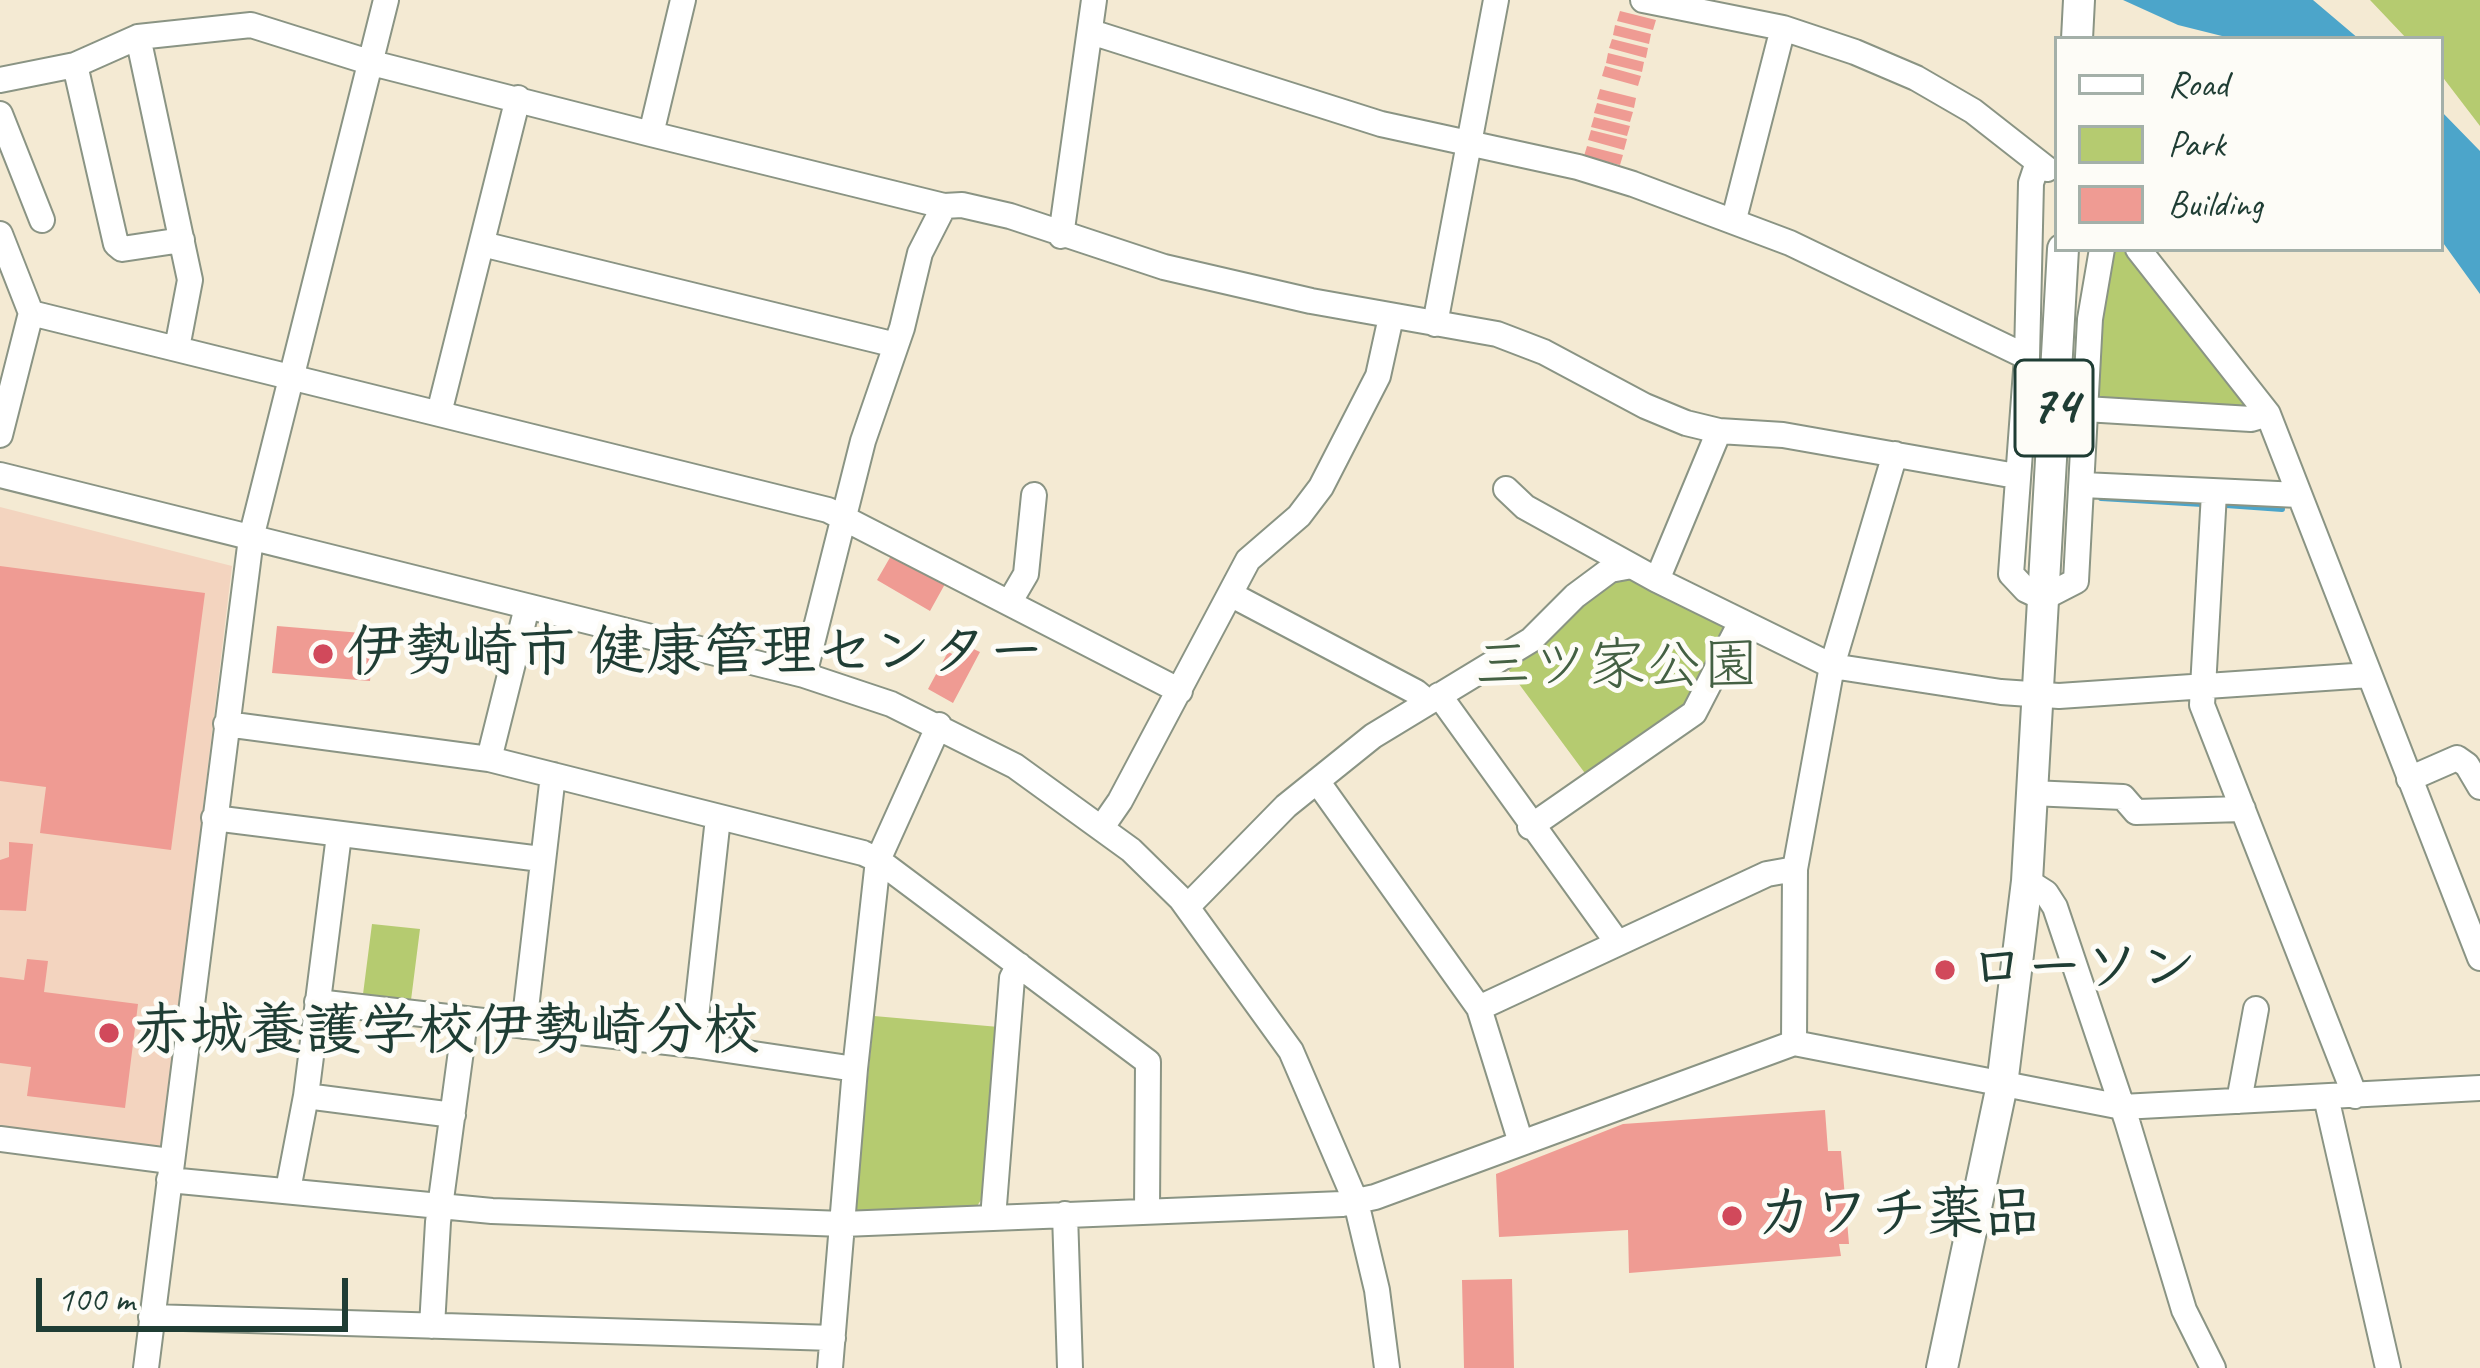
<!DOCTYPE html>
<meta charset="utf-8">
<style>
body{margin:0}
#map{position:relative;width:2480px;height:1368px;overflow:hidden;background:#f4ead3;font-family:Caveat,sans-serif}
canvas{display:block}
.legend{position:absolute;left:2054px;top:36px;width:390px;height:216px;box-sizing:border-box;background:#fdfcf7;border:3px solid #a4b0a9;margin:0;padding:15px 21px;list-style:none;font-size:36px;color:#1f3d34}
.legend li{display:flex;align-items:center;gap:24px;height:60px}
.legend b{width:60px;border:3px solid #a4b0a9}
.scale{position:absolute;left:36px;top:1278px;width:312px;height:54px;box-sizing:border-box;border:6px solid #1f3d34;border-top:0;padding-left:15px;font-size:36px;line-height:42px;white-space:nowrap;color:#1f3d34;-webkit-text-stroke:9px #fdfcf7;paint-order:stroke}
</style>
<div id="map">
<canvas width="2480" height="1368"></canvas>
<ul class="legend">
<li><b style="height:15px;background:#fff"></b>Road</li>
<li><b style="height:33px;background:#b5cb70"></b>Park</li>
<li><b style="height:33px;background:#ef9b93"></b>Building</li>
</ul>
<div class="scale">100 m</div>
</div>
<script>
const g = document.querySelector('canvas').getContext('2d');
g.lineJoin = 'round';
function fill(path, color) { g.fillStyle = color; g.fill(path, 'evenodd'); }
const shape = rows => new Path2D(rows.map(r => 'M' + r).join(''));
function trace(path, color, width, dash) { g.strokeStyle = color; g.lineWidth = width; g.lineCap = dash ? 'butt' : 'round'; g.setLineDash(dash || []); g.stroke(path); }
function write(font, color, halo, rows, align = 'center') {
  g.font = font + ' Caveat,"Klee One",sans-serif'; g.lineWidth = 10; g.setLineDash([]); g.textBaseline = 'middle'; g.strokeStyle = halo; g.fillStyle = color; for (const [text, x, y, turn = 0] of rows) {
    g.save(); g.translate(x, y); g.rotate((+turn || 0) * Math.PI / 180); g.textAlign = isNaN(turn) ? turn : align; if (halo) g.strokeText(text, 0, 0); g.fillText(text, 0, 0); g.restore();
  }
}
const built = shape([
 [0,507,232,566,163,1141,157,1149,0,1129]
]);
const green = shape([
 [2370,0,2480,0,2480,126,2441,75,2441,39,2407,39],
 [2113,249,2123,249,2160,290,2246,403,2246,410,2096,399,2101,313],
 [1631,576,1723,622,1725,633,1687,704,1587,776,1505,665,1618,577],
 [372,924,420,929,410,1008,362,1002],
 [874,1016,999,1027,983,1197,975,1209,861,1213,855,1209]
]);
const water = shape([
 [2123,0,2313,0,2359,39,2234,39,2178,25],
 [2441,111,2480,151,2480,294,2441,240]
]);
const stream = shape([
 [2101,498,2202,504],
 [2226,505,2282,509]
]);
const building = shape([
 [1620,11,1656,20,1653,30,1617,21],
 [1615,25,1651,34,1649,44,1613,35],
 [1612,39,1648,48,1646,58,1609,48],
 [1608,53,1644,62,1642,72,1606,63],
 [1605,66,1641,76,1638,86,1602,76],
 [1600,89,1636,98,1634,108,1597,99],
 [1597,103,1633,112,1630,122,1594,113],
 [1594,117,1630,126,1627,136,1591,127],
 [1591,130,1627,139,1624,150,1588,140],
 [1587,146,1623,155,1620,165,1584,156],
 [892,554,945,584,930,611,877,580],
 [0,566,205,593,171,850,40,833,46,787,0,781],
 [277,626,374,634,370,681,272,673],
 [965,645,980,652,953,703,928,689,948,652,959,657],
 [9,842,33,844,26,911,0,910,0,860,9,857],
 [27,959,48,961,44,992,138,1004,125,1108,27,1096,31,1067,0,1063,0,977,24,980],
 [1825,1110,1828,1151,1841,1151,1849,1244,1839,1244,1841,1256,1629,1273,1628,1230,1499,1237,1496,1174,1623,1124],
 [1512,1279,1514,1368,1464,1368,1462,1280]
]);
const minor = shape([
 [1643,0,1783,28,1855,52,1916,78,1973,111,2047,169],
 [1091,32,1381,124,1578,167,1633,184,1790,243,2027,357],
 [138,37,190,280,177,348],
 [75,65,116,244,122,249,182,240],
 [0,80,75,65,138,37,251,25,372,63,651,134,944,206,962,205,1010,216,1164,267,1311,301,1497,334,1544,352,1645,406,1686,423,1719,431,1783,435,2016,476],
 [0,114,42,220],
 [651,134,683,0],
 [2038,162,2031,183,2027,357,2011,574,2026,590,2043,598,2076,581,2090,319,2102,249],
 [1734,219,1783,28],
 [0,234,31,313,0,435],
 [1061,236,1094,0],
 [482,244,896,345],
 [2138,249,2268,414,2480,958],
 [31,313,828,510,1180,691],
 [1435,324,1496,0],
 [2085,409,2251,419,2268,414],
 [439,413,518,98],
 [0,475,804,675,891,704,1015,766,1131,850,1181,899,1291,1051,1356,1202,1377,1290,1387,1368],
 [2083,485,2299,495],
 [1506,489,1525,507,1657,580,1832,666,2001,692,2059,696,2369,675],
 [2214,493,2202,705,2355,1096],
 [1657,580,1719,431],
 [1230,594,1416,692,1428,702],
 [1009,603,1026,574,1034,495],
 [804,675,863,441,902,328,920,253,944,206],
 [1439,695,1617,942],
 [226,724,489,759,863,853,878,860,1148,1062,1147,1210],
 [489,759,527,607],
 [2409,779,2457,758,2467,765,2480,787],
 [1317,781,1479,1008,1521,1143],
 [2031,793,2123,797,2136,812,2243,809],
 [214,818,541,859],
 [1102,827,1120,801,1248,560,1299,516,1321,487,1378,376,1391,317],
 [1530,827,1694,713,1741,622],
 [2027,881,2046,893,2055,907,2127,1121,2184,1310,2213,1368],
 [1188,906,1286,806,1373,736,1531,640,1575,596,1610,570,1632,566],
 [317,1002,693,1045,855,1069],
 [1479,1008,1767,874,1795,869],
 [524,1026,553,775],
 [1794,1043,1795,869,1832,666,1895,454],
 [693,1045,718,818],
 [306,1096,453,1115],
 [2326,1097,2388,1368],
 [2239,1101,2256,1009],
 [0,1139,170,1161],
 [169,1180,492,1211,843,1224,1342,1204,1375,1197,1794,1043,2122,1107,2480,1088],
 [288,1190,306,1096,339,835],
 [1065,1214,1070,1368],
 [993,1218,1012,978,1019,965],
 [151,1317,833,1338],
 [432,1326,438,1222,465,1021],
 [146,1368,251,538,386,0],
 [830,1368,855,1069,878,860,939,725]
]);
const major = shape([
 [2077,39,2079,0],
 [1942,1368,2002,1085,2027,881,2063,249]
]);
const markers = [
 [323,654,12,"#d1495b"],
 [1945,970,12,"#d1495b"],
 [109,1033,12,"#d1495b"],
 [1732,1216,12,"#d1495b"]
];
const shields = [
 [2054,408,78]
];
const shieldNames = [
 ["74",2054,408]
];
const poiNames = [
 ["伊勢崎市 健康管理センター",347,654],
 ["ローソン",1969,970],
 ["赤城養護学校伊勢崎分校",133,1033],
 ["カワチ薬品",1756,1216]
];
const parkNames = [
 ["三ツ家公園",1617,668]
];
fill(built, '#f3d4bf');
fill(green, '#b5cb70');
fill(water, '#4ca5ca');
trace(stream, '#4ca5ca', 6);
fill(building, '#ef9b93');
trace(minor, '#8a9484', 28);
trace(major, '#8a9484', 34);
trace(minor, '#fff', 24);
trace(major, '#fff', 30);
for (const [x, y, r, color] of markers) { const dot = new Path2D(); dot.arc(x, y, r, 0, 2 * Math.PI); g.fillStyle = color; g.fill(dot); trace(dot, '#fdfcf7', 4.5); }
for (const [x, y, w] of shields) { const box = new Path2D(); box.roundRect(x - w / 2, y - 48, w, 96, 9); g.fillStyle = '#fdfcf7'; g.fill(box); trace(box, '#1f3d34', 3); }
write('bold 54px', '#1f3d34', null, shieldNames);
write('bold 57px', '#1f3d34', '#fdfcf7', poiNames, 'left');
write('57px', '#446043', '#fdfcf7', parkNames);
</script>
